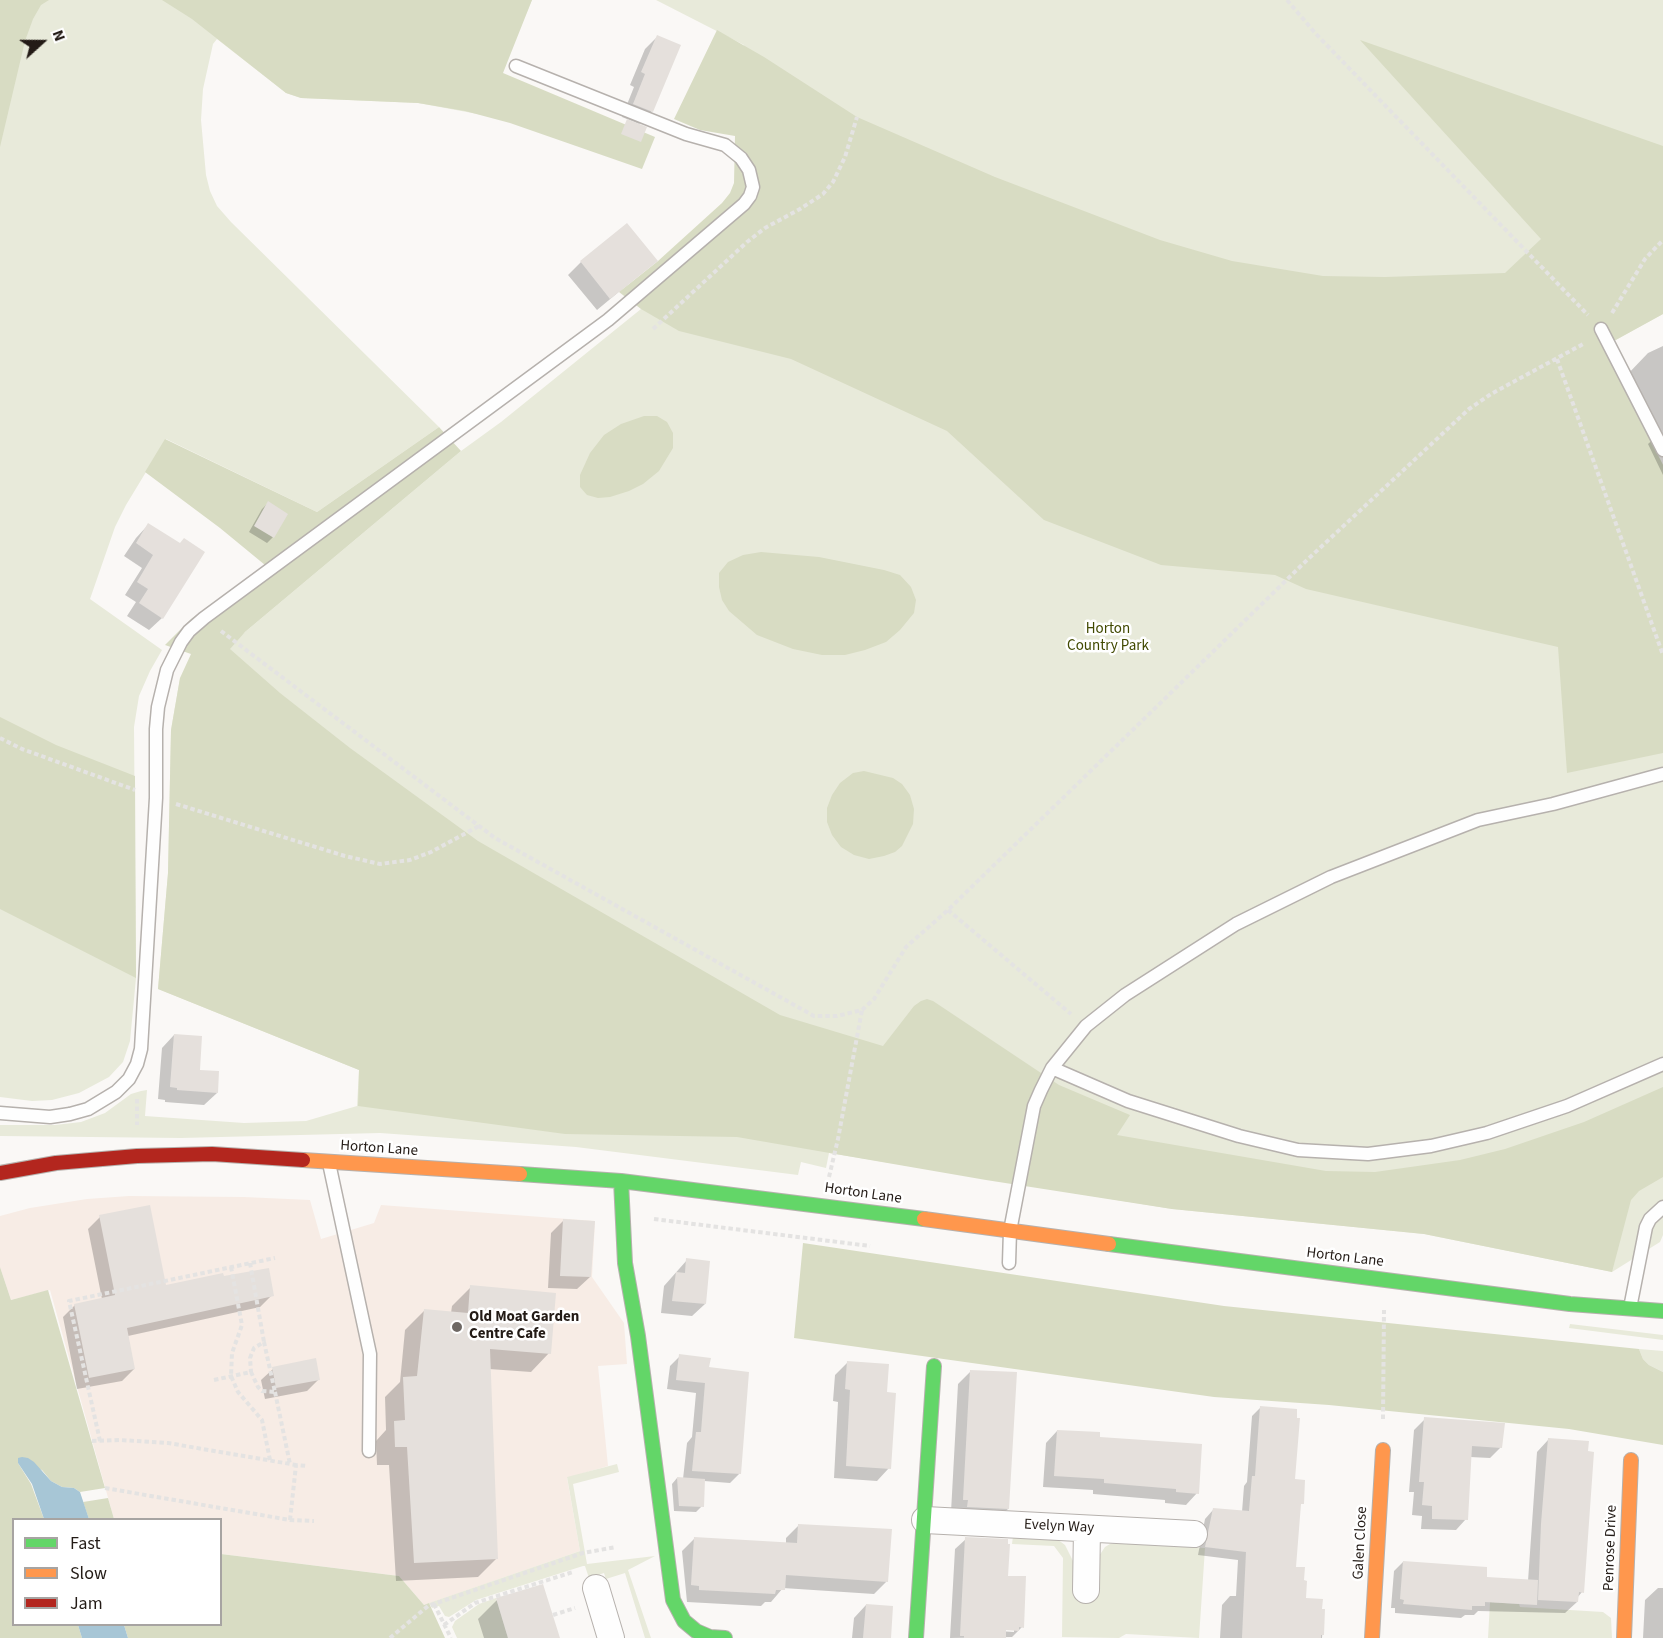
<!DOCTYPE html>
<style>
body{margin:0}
#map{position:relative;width:1663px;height:1638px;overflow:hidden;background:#faf8f6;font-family:"Source Sans 3",sans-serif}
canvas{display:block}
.legend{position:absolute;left:12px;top:1518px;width:210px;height:108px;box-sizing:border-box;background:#fff;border:2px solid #a7a4a2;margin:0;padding:8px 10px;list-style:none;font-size:18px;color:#231b16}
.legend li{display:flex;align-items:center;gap:12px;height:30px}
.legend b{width:30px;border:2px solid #a7a4a2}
.north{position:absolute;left:12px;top:12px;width:60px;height:60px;-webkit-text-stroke:4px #fff;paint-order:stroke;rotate:69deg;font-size:16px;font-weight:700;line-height:24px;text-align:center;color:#231b16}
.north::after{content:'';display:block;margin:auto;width:21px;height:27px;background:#231b16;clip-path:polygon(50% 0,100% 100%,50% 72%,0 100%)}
</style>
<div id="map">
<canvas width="1663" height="1638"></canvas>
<ul class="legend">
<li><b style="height:8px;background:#63d668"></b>Fast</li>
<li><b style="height:8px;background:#ff974d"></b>Slow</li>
<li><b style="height:8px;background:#b3261e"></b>Jam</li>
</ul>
<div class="north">N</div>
</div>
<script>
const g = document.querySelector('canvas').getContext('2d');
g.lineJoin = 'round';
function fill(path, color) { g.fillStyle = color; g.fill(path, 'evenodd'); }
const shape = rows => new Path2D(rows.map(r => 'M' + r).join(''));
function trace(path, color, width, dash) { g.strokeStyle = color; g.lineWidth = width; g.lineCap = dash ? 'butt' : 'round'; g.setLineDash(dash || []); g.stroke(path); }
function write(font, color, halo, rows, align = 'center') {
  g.font = font + ' "Source Sans 3",sans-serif'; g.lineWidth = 5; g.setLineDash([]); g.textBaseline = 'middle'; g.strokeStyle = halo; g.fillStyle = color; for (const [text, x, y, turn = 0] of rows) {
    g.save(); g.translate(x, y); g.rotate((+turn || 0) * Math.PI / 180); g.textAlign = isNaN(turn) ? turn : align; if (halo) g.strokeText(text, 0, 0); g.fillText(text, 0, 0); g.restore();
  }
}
const built = shape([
 [129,1196,244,1197,310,1200,321,1239,374,1223,381,1205,595,1221,592,1277,624,1323,627,1364,598,1366,608,1466,567,1478,580,1551,424,1605,399,1576,221,1554,220,1520,114,1519,50,1290,11,1300,0,1267,0,1216,30,1208,87,1199]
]);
const green = shape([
 [0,0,532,0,483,115,418,103,301,98,286,93,217,39,213,44,203,89,201,120,206,175,210,191,217,206,231,222,439,427,317,512,166,439,126,505,115,527,90,599,162,650,150,671,139,696,134,727,136,978,130,1041,123,1062,109,1077,79,1093,52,1100,32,1101,0,1097],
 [656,0,1663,0,1663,314,1603,347,1663,465,1663,1235,1660,1242,1612,1272,1424,1234,1172,1209,829,1153,826,1168,801,1162,798,1175,576,1147,380,1133,181,1138,0,1136,0,1125,55,1125,81,1122,105,1113,131,1094,141,1091,147,1090,145,1116,244,1123,306,1121,357,1106,359,1070,158,989,168,873,171,730,180,678,245,632,461,451,501,422,641,309,758,210,744,45],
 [1570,1324,1663,1335,1663,1340,1569,1328],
 [1639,1349,1663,1351,1663,1372,1649,1365,1643,1359],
 [617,1464,619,1472,573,1484,587,1564,655,1556,628,1570,651,1638,645,1638,625,1573,606,1579,604,1573,589,1578,585,1566,583,1566,476,1600,449,1617,445,1616,439,1606,432,1608,429,1603,580,1551,567,1477],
 [1013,1536,1057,1539,1065,1545,1073,1561,1074,1596,1098,1596,1099,1556,1105,1547,1110,1544,1132,1542,1205,1548,1199,1638,1126,1634,1119,1638,1062,1637,1063,1558,1054,1546,1012,1544],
 [496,1598,508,1638,457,1638,452,1627,455,1621,479,1604],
 [1490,1602,1519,1604,1520,1607,1603,1612,1611,1618,1612,1638,1488,1638]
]);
const forest = shape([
 [0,0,49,0,41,5,33,19,25,41,0,147],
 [162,0,532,0,503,73,655,137,642,169,510,123,465,111,418,103,301,98,286,93,192,19],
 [717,30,764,57,857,117,995,177,1160,240,1232,261,1323,276,1385,277,1505,273,1541,239,1360,40,1663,146,1663,314,1603,347,1663,465,1663,753,1567,773,1558,647,1306,589,1275,575,1161,565,1044,520,947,431,791,359,679,331,641,309,619,292,658,261,722,203,730,193,734,183,735,136,700,130,674,119],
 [644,416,657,416,667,422,673,433,673,448,659,471,643,484,629,491,610,497,598,498,587,495,580,487,580,475,590,453,604,435,621,424],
 [439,427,461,451,245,632,230,649,280,693,350,748,478,841,780,1015,883,1046,914,1006,921,1001,927,999,933,1001,1059,1085,1130,1115,1117,1135,1326,1171,1375,1172,1460,1160,1505,1149,1584,1122,1663,1087,1663,1177,1639,1191,1631,1200,1612,1272,1424,1234,1172,1209,986,1180,737,1137,565,1134,358,1106,359,1070,158,989,168,873,171,730,180,678,191,654,165,645,191,619,265,565,220,528,145,472,165,439,317,512],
 [761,552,819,557,884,570,900,575,911,587,916,600,914,613,900,630,886,642,865,650,845,655,822,655,793,649,757,635,729,611,722,600,719,587,719,573,728,562,743,555],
 [0,717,56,745,135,776,136,978,0,909],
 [864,771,893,778,902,784,910,795,914,809,913,824,902,846,895,852,884,856,869,859,854,855,841,847,832,835,827,822,827,808,832,795,840,783,853,773],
 [803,1243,1224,1306,1639,1349,1643,1359,1649,1365,1663,1372,1663,1445,1569,1429,1329,1405,1214,1397,794,1338],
 [0,1267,11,1300,48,1290,105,1488,80,1492,74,1488,62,1487,51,1481,42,1470,18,1463,31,1484,44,1519,14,1520,14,1624,78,1625,82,1638,0,1638],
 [108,1498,114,1519,89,1519,83,1502],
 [221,1554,399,1576,424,1605,429,1603,445,1638,128,1638,124,1625,220,1624]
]);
const water = shape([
 [22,1457,28,1458,34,1462,51,1481,62,1487,74,1488,80,1492,89,1519,44,1519,32,1484,18,1463,18,1458],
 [78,1625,124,1625,128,1638,82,1638]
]);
const shadow = shape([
 [657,37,652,111,639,124,622,117,634,87,630,85,645,49],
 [656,261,597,310,568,275,581,262],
 [1663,346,1663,475,1648,444,1657,436,1625,377,1648,353],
 [268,503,273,537,267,543,249,532,262,509],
 [148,525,179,545,162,618,149,630,127,616,136,602,125,595,142,568,124,556,136,538],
 [174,1035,198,1071,217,1093,204,1105,165,1102,165,1100,158,1099,162,1048],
 [100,1217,165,1287,223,1278,272,1295,260,1307,128,1336,134,1369,122,1381,77,1389,63,1317,75,1305,102,1299,88,1229],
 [564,1220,590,1277,577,1289,548,1288,551,1233],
 [687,1260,705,1304,692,1316,661,1313,664,1286],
 [471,1287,549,1353,531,1372,489,1369,497,1558,478,1577,396,1581,389,1465,377,1465,376,1441,386,1430,385,1397,400,1382,405,1330,424,1311,451,1313,452,1306],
 [680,1356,708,1368,740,1473,730,1483,704,1481,702,1506,696,1512,674,1511,672,1484,677,1478,683,1479,687,1443,692,1437,696,1393,667,1389,670,1366],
 [847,1363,885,1394,889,1468,877,1481,834,1478,838,1402,833,1401,835,1375],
 [273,1369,319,1379,307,1391,265,1399,261,1380],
 [971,1371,1008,1509,995,1521,951,1512,958,1384],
 [1261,1407,1302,1503,1299,1506,1294,1568,1305,1599,1324,1611,1322,1638,1220,1638,1222,1605,1230,1596,1236,1596,1238,1560,1198,1555,1205,1519,1213,1510,1242,1512,1244,1486,1247,1482,1252,1416],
 [1425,1419,1501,1447,1490,1458,1470,1457,1466,1519,1456,1530,1421,1529,1422,1516,1412,1515,1414,1492,1409,1492,1414,1430],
 [1057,1431,1098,1439,1197,1493,1186,1505,1165,1503,1165,1500,1093,1494,1093,1490,1043,1487,1046,1443],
 [1548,1440,1587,1453,1582,1592,1577,1598,1577,1602,1565,1613,1478,1611,1474,1615,1465,1615,1461,1618,1395,1613,1395,1608,1391,1608,1394,1571,1403,1562,1485,1579,1528,1581,1537,1452],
 [799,1525,887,1581,874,1594,783,1588,771,1602,765,1602,761,1606,687,1602,682,1551,694,1539,786,1544,786,1538],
 [966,1539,1007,1577,1022,1627,1012,1637,950,1638,955,1549],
 [999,1628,1014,1629,1014,1632,998,1631],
 [1658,1588,1663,1588,1663,1638,1643,1638,1645,1600],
 [497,1600,558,1638,484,1638,478,1619],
 [866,1605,889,1638,852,1638,854,1618]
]);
const building = shape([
 [657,35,681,45,653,112,633,104,645,74,641,72],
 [627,119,647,127,641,142,621,134],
 [627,223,658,261,610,299,580,261],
 [268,501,288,514,274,538,254,526],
 [148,523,180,543,184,538,205,552,163,619,139,603,148,589,137,582,153,555,136,543],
 [174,1034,202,1036,200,1070,219,1071,218,1093,177,1090,177,1088,170,1087],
 [150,1205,166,1285,223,1273,224,1276,269,1268,274,1296,127,1328,135,1369,89,1378,74,1304,115,1295,99,1215],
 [563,1219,595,1221,591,1277,560,1276],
 [686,1258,710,1261,706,1304,672,1301,676,1272,685,1273],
 [470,1285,556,1293,551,1354,490,1349,498,1559,414,1563,407,1447,395,1447,394,1421,405,1420,403,1377,417,1376,424,1309,468,1313],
 [679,1354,711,1358,709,1367,749,1372,741,1474,692,1471,696,1432,701,1432,705,1383,676,1380],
 [316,1358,320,1380,276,1388,272,1367],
 [847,1361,889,1364,887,1392,896,1393,891,1469,846,1466,850,1390,845,1389],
 [970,1370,1017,1372,1009,1509,967,1507,968,1500,963,1500],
 [1260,1406,1297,1409,1297,1418,1300,1418,1295,1479,1305,1480,1304,1504,1301,1504,1296,1567,1305,1567,1304,1580,1307,1581,1306,1598,1323,1599,1322,1609,1325,1609,1324,1635,1321,1635,1321,1638,1242,1638,1246,1552,1205,1547,1213,1508,1249,1511,1252,1476,1255,1476],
 [1424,1417,1505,1423,1502,1448,1472,1446,1468,1520,1432,1519,1432,1506,1422,1505,1424,1482,1419,1482],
 [1057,1430,1100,1432,1100,1437,1202,1444,1199,1494,1176,1492,1176,1489,1104,1483,1104,1479,1054,1476],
 [1548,1438,1589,1441,1588,1451,1594,1452,1584,1593,1579,1592,1578,1602,1538,1600,1541,1524],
 [677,1477,705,1479,704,1507,679,1506],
 [798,1524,892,1529,888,1582,786,1575,785,1590,776,1590,775,1594,699,1590,699,1586,691,1585,694,1537,797,1543],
 [965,1537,1008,1539,1008,1544,1010,1544,1008,1576,1026,1576,1024,1628,1019,1627,1019,1631,1006,1630,1006,1638,964,1638,964,1636,960,1636],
 [1403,1561,1487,1567,1487,1577,1538,1580,1537,1605,1485,1602,1485,1606,1472,1606,1472,1610,1403,1604,1404,1600,1400,1599],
 [543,1584,560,1638,508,1638,496,1598],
 [866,1604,893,1606,891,1638,863,1638]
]);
const path = shape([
 [1287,0,1316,34,1588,315],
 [1612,313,1645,259,1663,240],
 [653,329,747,242,765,228,800,209,823,194,833,182,845,157,857,117],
 [1557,359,1663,655],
 [221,631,495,838,814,1016,837,1016,862,1010,874,999,906,947,948,910,1307,560,1469,409,1491,394,1585,343],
 [0,738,22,749,135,790],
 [176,804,345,856,380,864,410,860,431,852,479,826],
 [948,910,1071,1014],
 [137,1099,137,1125],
 [829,1177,838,1139,862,1010],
 [654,1219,870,1246],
 [250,1263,264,1342],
 [231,1267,242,1325,232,1353,231,1376,238,1392,262,1420,270,1460],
 [214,1380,251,1372,258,1387,262,1391,275,1392,264,1342,254,1348,250,1358,251,1372],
 [275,1392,290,1464],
 [1383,1419,1384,1310],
 [92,1441,120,1440,168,1443,296,1465],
 [100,1441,69,1301,275,1258],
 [105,1488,290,1520,314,1521],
 [290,1520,296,1465,307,1466],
 [434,1604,451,1638],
 [553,1615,575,1608],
 [444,1625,475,1603,573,1572],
 [390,1638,428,1606,583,1553,616,1547]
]);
const lane = shape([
 [1601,329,1663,450],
 [1052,1068,1128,1101,1239,1136,1298,1150,1368,1154,1431,1146,1487,1133,1567,1106,1663,1064],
 [0,1113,50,1117,70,1114,88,1109,116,1092,129,1079,137,1064,141,1049,156,798,156,729,158,707,167,670,181,642,189,631,204,618,608,320,744,204,750,196,753,187,749,170,741,158,725,145,686,134,516,66],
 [329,1163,370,1354,369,1451],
 [1009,1263,1010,1231,1034,1106,1041,1090,1052,1068,1086,1026,1125,995,1236,924,1331,877,1478,820,1553,804,1663,774],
 [1630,1308,1646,1227,1650,1219,1663,1207]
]);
const street = shape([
 [925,1520,1194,1534],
 [596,1588,611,1638],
 [1086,1590,1087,1529]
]);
const fast = shape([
 [520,1174,621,1181,924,1219],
 [621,1181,625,1263,638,1336,673,1600,684,1621,696,1631,710,1637,725,1638],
 [1109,1244,1570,1304,1663,1311],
 [916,1638,934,1366]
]);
const slow = shape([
 [303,1160,520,1174],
 [924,1219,1109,1244],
 [1372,1638,1383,1450],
 [1624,1638,1631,1460]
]);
const jam = shape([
 [0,1173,56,1163,137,1156,212,1154,303,1160]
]);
const markers = [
 [457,1327,6,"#6e6864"]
];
const parkNames = [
 ["Horton",1108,630],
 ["Country Park",1108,647]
];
const streetNames = [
 ["Horton Lane",379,1149,4],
 ["Horton Lane",863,1194,8],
 ["Horton Lane",1345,1258,7],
 ["Evelyn Way",1059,1527,3],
 ["Galen Close",1361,1543,-87],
 ["Penrose Drive",1611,1548,-88]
];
const poiNames = [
 ["Old Moat Garden",469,1318],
 ["Centre Cafe",469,1335]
];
fill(built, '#f7ece5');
fill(green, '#e8eada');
fill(forest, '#d8dcc3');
fill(water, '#a7c6d6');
fill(shadow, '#0003');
fill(building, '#e5e0dc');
trace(lane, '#b6b1ad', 15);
trace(street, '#b6b1ad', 28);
trace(fast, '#b6b1ad', 16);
trace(slow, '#b6b1ad', 16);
trace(jam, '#b6b1ad', 16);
trace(path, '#e4e3e2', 4, [4.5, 3]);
trace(lane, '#fefefe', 12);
trace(street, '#fefefe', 26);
trace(fast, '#63d668', 14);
trace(slow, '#ff974d', 14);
trace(jam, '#b3261e', 14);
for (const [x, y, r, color] of markers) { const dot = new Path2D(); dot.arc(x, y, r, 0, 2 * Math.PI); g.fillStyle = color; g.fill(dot); trace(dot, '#fff', 2); }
write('15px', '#414900', '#fff', parkNames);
write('15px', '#231b16', '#fff', streetNames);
write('bold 15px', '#231b16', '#fff', poiNames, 'left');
</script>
